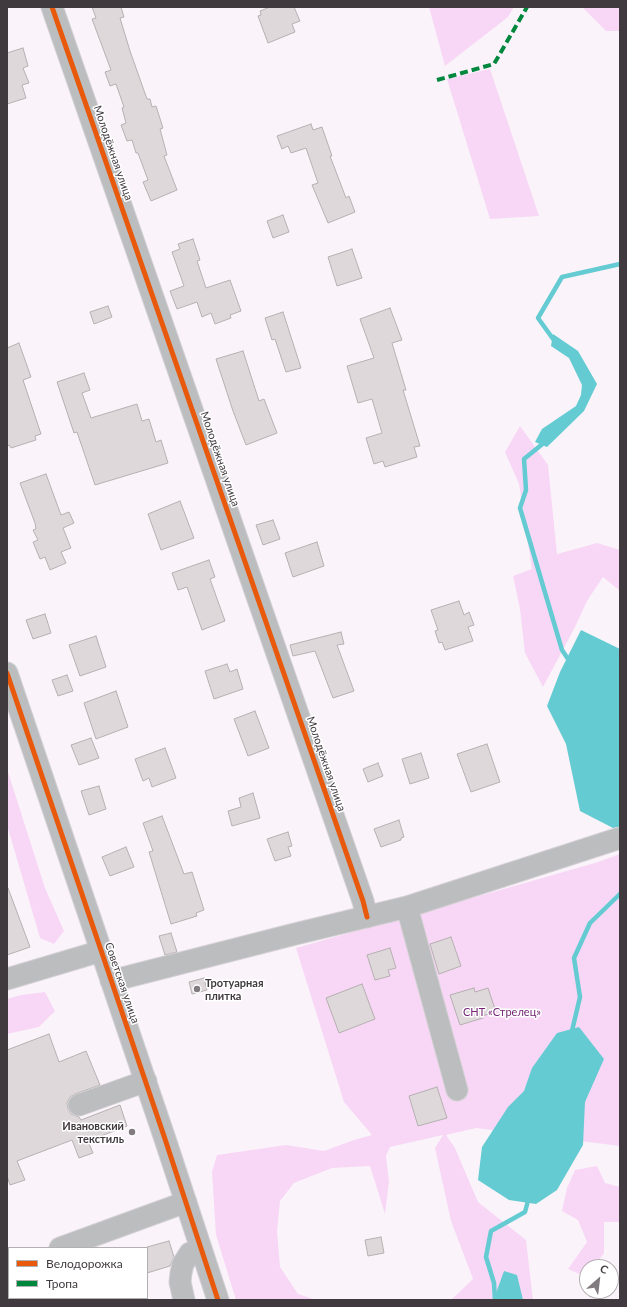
<!DOCTYPE html>
<meta charset="utf-8">
<style>
body{margin:0}
#map{position:relative;width:627px;height:1307px;overflow:hidden;background:#faf4fa;font-family:Lato,sans-serif}
canvas{display:block}
.frame{position:absolute;inset:0;border:8px solid #403a3f;pointer-events:none}
.legend{position:absolute;left:8px;top:1247px;width:140px;height:52px;box-sizing:border-box;background:#fff;border:1px solid #b3b0b2;margin:0;padding:5px 7px;list-style:none;font-size:12px;color:#403a3f}
.legend li{display:flex;align-items:center;gap:8px;height:20px}
.legend b{width:20px;border:1px solid #b3b0b2}
.north{position:absolute;left:579px;top:1259px;width:40px;height:40px;box-sizing:border-box;background:#fff;border:1px solid #b3b0b2;border-radius:50%;rotate:28deg;font-size:11px;font-weight:700;line-height:16px;text-align:center;color:#403a3f}
.north::after{content:'';display:block;margin:auto;width:14px;height:18px;background:#817b80;clip-path:polygon(50% 0,100% 100%,50% 72%,0 100%)}
</style>
<div id="map">
<canvas width="627" height="1307"></canvas>
<div class="frame"></div>
<ul class="legend">
<li><b style="height:5px;background:#e8590c"></b>Велодорожка</li>
<li><b style="height:5px;background:#00873e"></b>Тропа</li>
</ul>
<div class="north">С</div>
</div>
<script>
const g = document.querySelector('canvas').getContext('2d');
g.lineJoin = 'round';
function fill(path, color) { g.fillStyle = color; g.fill(path, 'evenodd'); }
const shape = rows => new Path2D(rows.map(r => 'M' + r).join(''));
function trace(path, color, width, dash) { g.strokeStyle = color; g.lineWidth = width; g.lineCap = dash ? 'butt' : 'round'; g.setLineDash(dash || []); g.stroke(path); }
function write(font, color, halo, rows, align = 'center') {
  g.font = font + ' Lato,sans-serif'; g.lineWidth = 3; g.setLineDash([]); g.textBaseline = 'middle'; g.strokeStyle = halo; g.fillStyle = color; for (const [text, x, y, turn = 0] of rows) {
    g.save(); g.translate(x, y); g.rotate((+turn || 0) * Math.PI / 180); g.textAlign = isNaN(turn) ? turn : align; if (halo) g.strokeText(text, 0, 0); g.fillText(text, 0, 0); g.restore();
  }
}
const green = shape([
 [429,7,514,7,508,17,445,66],
 [582,7,620,7,620,31,606,31],
 [490,69,539,216,490,219,447,79],
 [520,426,548,465,557,554,597,543,620,550,620,591,603,577,587,601,575,627,543,687,525,653,520,609,513,576,532,569,519,484,505,452],
 [7,769,45,888,64,931,54,944,40,938,7,825],
 [620,854,620,1146,476,1128,446,1135,455,1148,478,1202,526,1240,533,1300,451,1300,473,1279,451,1221,435,1148,443,1135,390,1147,386,1156,389,1182,385,1214,370,1166,332,1168,294,1183,280,1201,277,1231,280,1267,298,1294,316,1300,236,1300,216,1235,212,1172,217,1155,286,1145,324,1151,354,1140,372,1135,344,1102,296,948,595,863],
 [45,992,55,1011,39,1027,7,1034,7,999,21,995],
 [597,1166,605,1183,620,1187,620,1222,604,1222,604,1253,594,1267,587,1267,587,1275,586,1277,568,1269,587,1242,578,1220,562,1211,567,1188,575,1170]
]);
const water = shape([
 [553,334,578,351,597,384,584,411,547,447,535,442,542,429,576,406,581,395,582,385,569,358,551,346],
 [581,630,620,649,620,827,613,828,580,811,566,744,547,706,560,672],
 [579,1027,604,1059,585,1102,583,1145,557,1190,536,1204,509,1200,478,1180,482,1147,508,1107,524,1091,532,1068,557,1033],
 [504,1271,517,1275,523,1300,496,1300,495,1296]
]);
const stream = shape([
 [556,343,538,318,562,277,620,264],
 [545,442,524,459,526,490,520,508,562,650,570,662],
 [571,1035,580,997,574,958,590,923,620,894],
 [495,1300,494,1283,486,1257,491,1231,525,1212,529,1197]
]);
const building = shape([
 [92,7,121,7,124,17,120,18,130,51,147,99,150,99,152,107,156,106,163,128,160,129,167,155,164,156,177,190,151,201,143,182,148,180,138,153,136,153,132,140,127,141,121,125,126,123,122,108,124,107,116,84,110,86,105,72,111,70,92,19,96,18,92,7],
 [270,7,294,7,300,21,292,24,295,32,268,43,258,16,261,15,260,11,270,7],
 [23,48,28,66,23,68,29,83,22,85,26,98,7,104,7,53,23,48],
 [311,124,313,130,322,127,332,156,330,156,346,198,349,196,355,212,328,223,312,185,318,183,306,148,291,153,288,146,282,149,277,136,311,124],
 [283,215,289,232,273,238,267,221,283,215],
 [193,239,200,260,197,261,206,288,230,280,241,311,230,315,231,318,215,324,211,313,202,317,197,302,177,309,170,291,184,286,172,252,180,249,178,244,193,239],
 [352,249,362,278,337,286,328,257,352,249],
 [108,306,112,317,94,324,90,312,108,306],
 [390,308,402,340,392,343,406,390,403,390,420,446,414,447,417,457,385,467,383,461,374,464,366,438,382,433,372,399,358,403,347,366,374,358,360,319,390,308],
 [283,312,301,368,286,372,275,339,272,340,265,318,283,312],
 [19,343,31,377,23,380,41,434,35,436,36,440,11,448,9,445,7,446,7,348,19,343],
 [243,351,259,401,264,399,277,433,246,445,233,411,216,359,243,351],
 [84,373,90,390,82,393,91,418,137,404,142,421,149,419,156,442,161,440,168,463,95,485,77,432,74,433,57,382,84,373],
 [46,474,61,515,69,512,74,523,63,528,71,548,61,552,66,563,50,570,45,557,40,559,33,542,38,540,33,530,36,529,35,523,20,483,46,474],
 [180,501,194,538,161,550,148,514,180,501],
 [273,520,280,539,263,545,256,525,273,520],
 [317,542,324,566,293,577,285,553,317,542],
 [209,560,215,577,210,579,225,621,202,630,187,587,178,590,172,573,209,560],
 [459,601,464,615,469,612,474,625,468,627,473,641,445,650,442,642,439,643,435,631,438,630,431,610,459,601],
 [45,614,51,633,33,639,26,620,45,614],
 [341,632,344,644,337,645,354,691,333,698,315,651,293,656,290,645,341,632],
 [96,636,106,667,80,676,69,645,96,636],
 [227,664,230,672,237,669,243,689,214,699,205,671,227,664],
 [67,675,73,691,58,696,52,680,67,675],
 [116,691,128,727,96,739,84,703,116,691],
 [255,711,269,748,248,756,234,719,255,711],
 [91,738,99,758,79,765,71,745,91,738],
 [487,744,500,782,471,792,457,754,487,744],
 [165,748,176,778,152,787,149,778,143,781,135,759,165,748],
 [421,753,429,778,410,784,402,759,421,753],
 [378,763,383,776,368,782,363,769,378,763],
 [99,786,106,809,89,815,81,791,99,786],
 [253,793,260,818,232,826,228,811,241,807,239,798,253,793],
 [162,816,184,874,192,872,204,910,196,913,197,916,171,924,149,852,153,851,143,823,162,816],
 [399,820,404,837,401,838,401,840,381,847,374,829,399,820],
 [288,832,292,846,288,847,291,856,275,861,267,839,288,832],
 [126,847,134,867,110,876,102,857,126,847],
 [7,888,8,888,30,947,7,955,7,888],
 [171,933,177,952,165,955,159,936,171,933],
 [451,937,461,966,439,974,430,944,451,937],
 [390,948,396,968,388,970,390,976,375,980,367,955,390,948],
 [204,978,207,990,192,994,189,982,204,978],
 [362,984,375,1019,339,1033,326,998,362,984],
 [474,988,475,992,488,988,496,1012,482,1016,483,1018,460,1025,450,995,474,988],
 [49,1034,59,1062,86,1051,100,1085,75,1094,70,1097,67,1103,68,1109,71,1114,79,1117,81,1120,120,1105,127,1126,88,1141,93,1153,79,1158,72,1140,17,1161,25,1180,10,1185,7,1176,7,1050,49,1034],
 [437,1087,447,1118,418,1126,409,1096,437,1087],
 [381,1237,384,1253,368,1256,365,1240,381,1237],
 [169,1241,174,1257,170,1266,147,1273,147,1247,169,1241]
]);
const minor = shape([
 [52,7,363,901,367,917],
 [7,673,165,1139,218,1300],
 [407,907,457,1090],
 [7,979,101,951],
 [111,981,295,934,407,907,620,838],
 [79,1105,146,1081],
 [60,1248,186,1202],
 [7,1267,9,1267],
 [184,1300,180,1282,181,1273,183,1264,190,1253]
]);
const quiet = shape([
 [437,80,494,64,527,7]
]);
const cycleway = shape([
 [52,7,363,901,367,917],
 [7,673,165,1139,218,1300]
]);
const markers = [
 [197,989,4,"#817b80"],
 [132,1132,4,"#817b80"]
];
const streetNames = [
 ["Молодёжная улица",113,153,71],
 ["Молодёжная улица",220,459,71],
 ["Молодёжная улица",326,764,71],
 ["Советская улица",122,983,71]
];
const poiNames = [
 ["Тротуарная",205,983],
 ["плитка",205,996],
 ["Ивановский",124,1126,"right"],
 ["текстиль",124,1139,"right"]
];
const parkNames = [
 ["СНТ «Стрелец»",502,1012]
];
fill(green, '#f8d7f6');
fill(water, '#63cbd1');
trace(stream, '#63cbd1', 4.5);
fill(building, '#ded8da');
trace(building, '#b6b0b1', 1);
trace(minor, '#d4d0d4', 23);
trace(minor, '#bbbdbf', 21);
trace(quiet, '#00873e', 4, [8, 4]);
trace(cycleway, '#e8590c', 5);
for (const [x, y, r, color] of markers) { const dot = new Path2D(); dot.arc(x, y, r, 0, 2 * Math.PI); g.fillStyle = color; g.fill(dot); trace(dot, '#fff', 1.5); }
write('11px', '#403a3f', '#fff', streetNames);
write('bold 11px', '#403a3f', '#fff', poiNames, 'left');
write('11px', '#742674', '#fff', parkNames);
</script>
